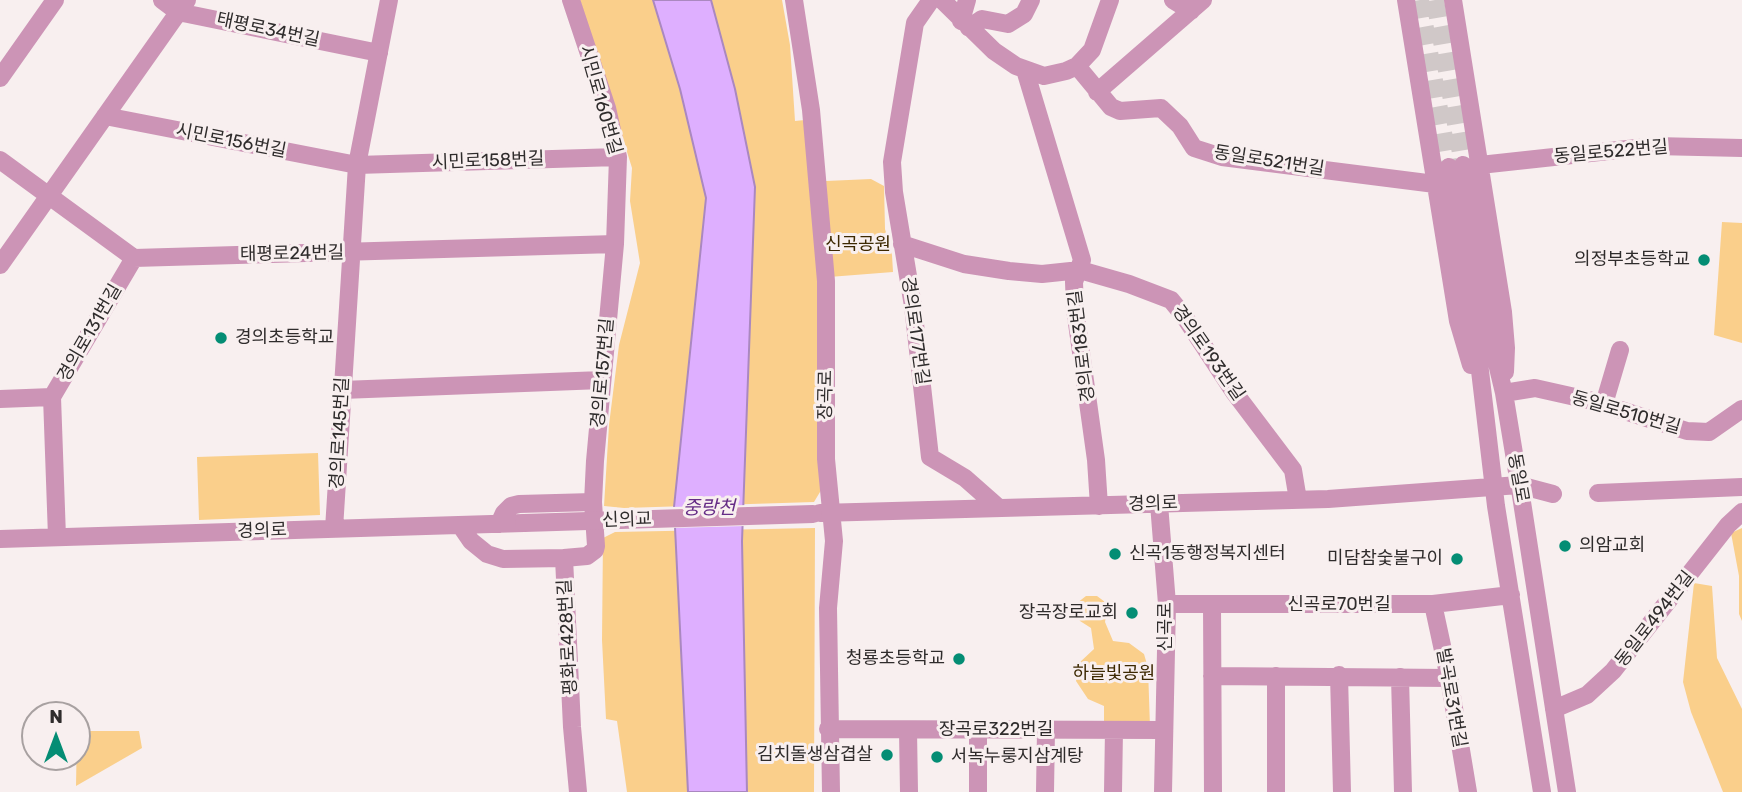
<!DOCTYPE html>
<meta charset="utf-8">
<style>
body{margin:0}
#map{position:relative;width:1742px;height:792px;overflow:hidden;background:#f8efef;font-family:Rubik,sans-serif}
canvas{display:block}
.north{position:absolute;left:21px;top:701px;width:70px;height:70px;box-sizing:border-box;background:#f8efef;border:2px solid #a8a1a1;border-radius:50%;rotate:0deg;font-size:19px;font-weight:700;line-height:28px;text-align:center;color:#2f2c2c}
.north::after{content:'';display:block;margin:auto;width:24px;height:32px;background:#048d74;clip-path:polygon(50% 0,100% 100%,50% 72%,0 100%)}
</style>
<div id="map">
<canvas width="1742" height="792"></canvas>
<div class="north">N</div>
</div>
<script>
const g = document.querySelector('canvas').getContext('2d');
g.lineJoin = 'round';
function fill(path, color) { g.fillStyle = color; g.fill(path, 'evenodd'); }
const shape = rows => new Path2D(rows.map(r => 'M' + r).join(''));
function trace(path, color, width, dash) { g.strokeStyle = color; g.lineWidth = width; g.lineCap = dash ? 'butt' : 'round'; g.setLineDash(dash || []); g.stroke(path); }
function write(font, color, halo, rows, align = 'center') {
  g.font = font + ' Rubik,"Noto Sans KR",sans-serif'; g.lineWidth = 6; g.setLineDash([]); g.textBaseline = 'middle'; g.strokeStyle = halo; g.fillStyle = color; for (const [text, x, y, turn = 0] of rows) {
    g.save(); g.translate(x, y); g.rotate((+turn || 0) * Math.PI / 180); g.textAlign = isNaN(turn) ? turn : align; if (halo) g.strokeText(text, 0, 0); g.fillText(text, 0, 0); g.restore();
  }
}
const green = shape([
 [580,0,782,0,790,45,795,121,805,120,820,264,823,487,814,502,624,508,604,506,609,425,619,345,640,263,630,201,632,168],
 [871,179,884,186,885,229,892,255,893,272,829,277,826,181],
 [1722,222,1742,223,1742,343,1714,335],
 [318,453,320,515,199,520,197,457],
 [815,528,814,792,627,792,617,721,606,719,602,640,603,538,615,532],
 [1742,528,1742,621,1739,614,1739,576,1731,533],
 [1694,583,1712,586,1717,658,1742,709,1742,792,1723,792,1691,712,1683,682],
 [1086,596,1097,596,1105,602,1107,610,1105,622,1113,641,1129,643,1144,654,1148,668,1150,727,1104,726,1104,706,1088,699,1076,681,1079,663,1094,649,1091,628,1080,621,1077,616,1077,603],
 [77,731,139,731,142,748,76,786]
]);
const water = shape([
 [653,0,711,0,735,89,755,187,742,541,747,792,688,792,674,507,706,198,680,89,653,0]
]);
const pier = shape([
 [747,505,746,526,672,528,671,507]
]);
const minorTunnel = shape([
 [1420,0,1449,167],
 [1435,0,1463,165]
]);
const minor = shape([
 [162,0,178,12,379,53],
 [794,0,811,110,826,281,826,459,834,541,828,608,831,792],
 [931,0,915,23,892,162,894,192,913,306,930,457,965,478,999,508],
 [942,0,994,51,1016,66,1044,76,1066,71,1077,66,1092,50,1110,0],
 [1173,0,1191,11],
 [1406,0,1458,321,1471,365],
 [1453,0,1503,312,1506,348,1505,372],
 [961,21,967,0],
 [969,28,982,19,1008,24,1024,14,1031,0],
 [1077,66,1111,107,1120,111,1161,108,1180,126,1194,148,1222,157,1435,184],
 [1025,70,1082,260,1074,282,1075,309,1096,460,1099,506],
 [0,78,55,0],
 [1097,92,1203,0],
 [105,116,357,165,618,157],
 [0,160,134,258,615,244],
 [1463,165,1490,334,1504,393,1522,502,1567,792],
 [1480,165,1655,146,1742,148],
 [1449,167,1476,337,1496,506,1542,792],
 [902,244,964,264,1009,271,1042,274,1080,270,1129,284,1171,300,1184,316,1234,392,1293,470,1298,500],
 [0,265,187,0],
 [342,390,602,380],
 [1504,393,1535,388,1593,401,1687,431,1709,432,1742,409],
 [0,399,52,397],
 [1604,404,1620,350],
 [1598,493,1742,487],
 [1159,504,1167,604,1163,792],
 [820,513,1328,499,1519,485,1553,494],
 [499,524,504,513,511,506,519,504,593,502],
 [460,525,471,541,487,554,503,559,564,558,572,727,578,792],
 [334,529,357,165,389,0],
 [57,537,52,397,134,258],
 [0,539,524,523],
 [564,558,587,556,595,550,596,546,593,502,595,461,615,244,618,157,607,108,571,0],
 [1167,604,1433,604,1511,595],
 [1433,604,1449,678,1468,792],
 [1212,605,1213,792],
 [1339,675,1342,792],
 [1212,676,1449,678],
 [1276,676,1276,792],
 [1400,677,1403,792],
 [1554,709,1587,695,1613,671,1728,525,1742,512],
 [828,729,1164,730],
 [908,730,909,792],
 [978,792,978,730],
 [1045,792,1046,730],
 [1113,792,1114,730]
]);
const minorBridge = shape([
 [524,523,813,514]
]);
const markers = [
 [1704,260,7,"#048d74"],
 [221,338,7,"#048d74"],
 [1565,546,7,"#048d74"],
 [1115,554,7,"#048d74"],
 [1457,559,7,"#048d74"],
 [1132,613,7,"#048d74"],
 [959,659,7,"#048d74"],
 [887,755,7,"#048d74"],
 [937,757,7,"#048d74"]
];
const streetNames = [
 ["태평로34번길",268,30,12],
 ["시민로160번길",600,100,74],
 ["시민로156번길",231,141,11],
 ["동일로522번길",1611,152,-5],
 ["시민로158번길",488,161,-2],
 ["동일로521번길",1269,161,9],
 ["태평로24번길",292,254,-1],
 ["경의로177번길",915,331,82],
 ["경의로131번길",90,333,-60],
 ["경의로183번길",1082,346,-97],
 ["경의로193번길",1208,353,55],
 ["경의로157번길",603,373,-85],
 ["장곡로",826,395,-89],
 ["동일로510번길",1626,413,16],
 ["경의로145번길",340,433,-87],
 ["동일로",1518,478,80],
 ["경의로",1153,504,-2],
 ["신의교",627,520,-2],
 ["경의로",262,531,-2],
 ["신곡로70번길",1339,605],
 ["동일로494번길",1655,619,-52],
 ["신곡로",1166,627,-90],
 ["평화로428번길",568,637,-93],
 ["발곡로31번길",1451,698,80],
 ["장곡로322번길",996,730]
];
const parkNames = [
 ["신곡공원",858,245],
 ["하늘빛공원",1114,674]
];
const poiNames = [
 ["의정부초등학교",1690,260],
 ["경의초등학교",235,338,"left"],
 ["의암교회",1579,546,"left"],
 ["신곡1동행정복지센터",1129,554,"left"],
 ["미담참숯불구이",1443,559],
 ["장곡장로교회",1118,613],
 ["청룡초등학교",945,659],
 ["김치돌생삼겹살",873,755],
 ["서녹누룽지삼계탕",951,757,"left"]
];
const waterNames = [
 ["중랑천",709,509]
];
fill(green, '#facf8b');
fill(water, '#deafff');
trace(water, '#aa88c0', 2);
fill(pier, '#f8efef');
trace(minorTunnel, '#d0c8c8', 18, [18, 9]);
trace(minor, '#cc94b6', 18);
trace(minorBridge, '#cc94b6', 18);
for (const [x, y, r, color] of markers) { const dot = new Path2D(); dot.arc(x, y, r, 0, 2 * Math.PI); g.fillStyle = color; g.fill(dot); trace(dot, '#f8efef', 2.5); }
write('18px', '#2f2c2c', '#f8efef', streetNames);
write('18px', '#3c2801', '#f8efef', parkNames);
write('18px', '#2f2c2c', '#f8efef', poiNames, 'right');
write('italic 19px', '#652c86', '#f8efef', waterNames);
</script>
